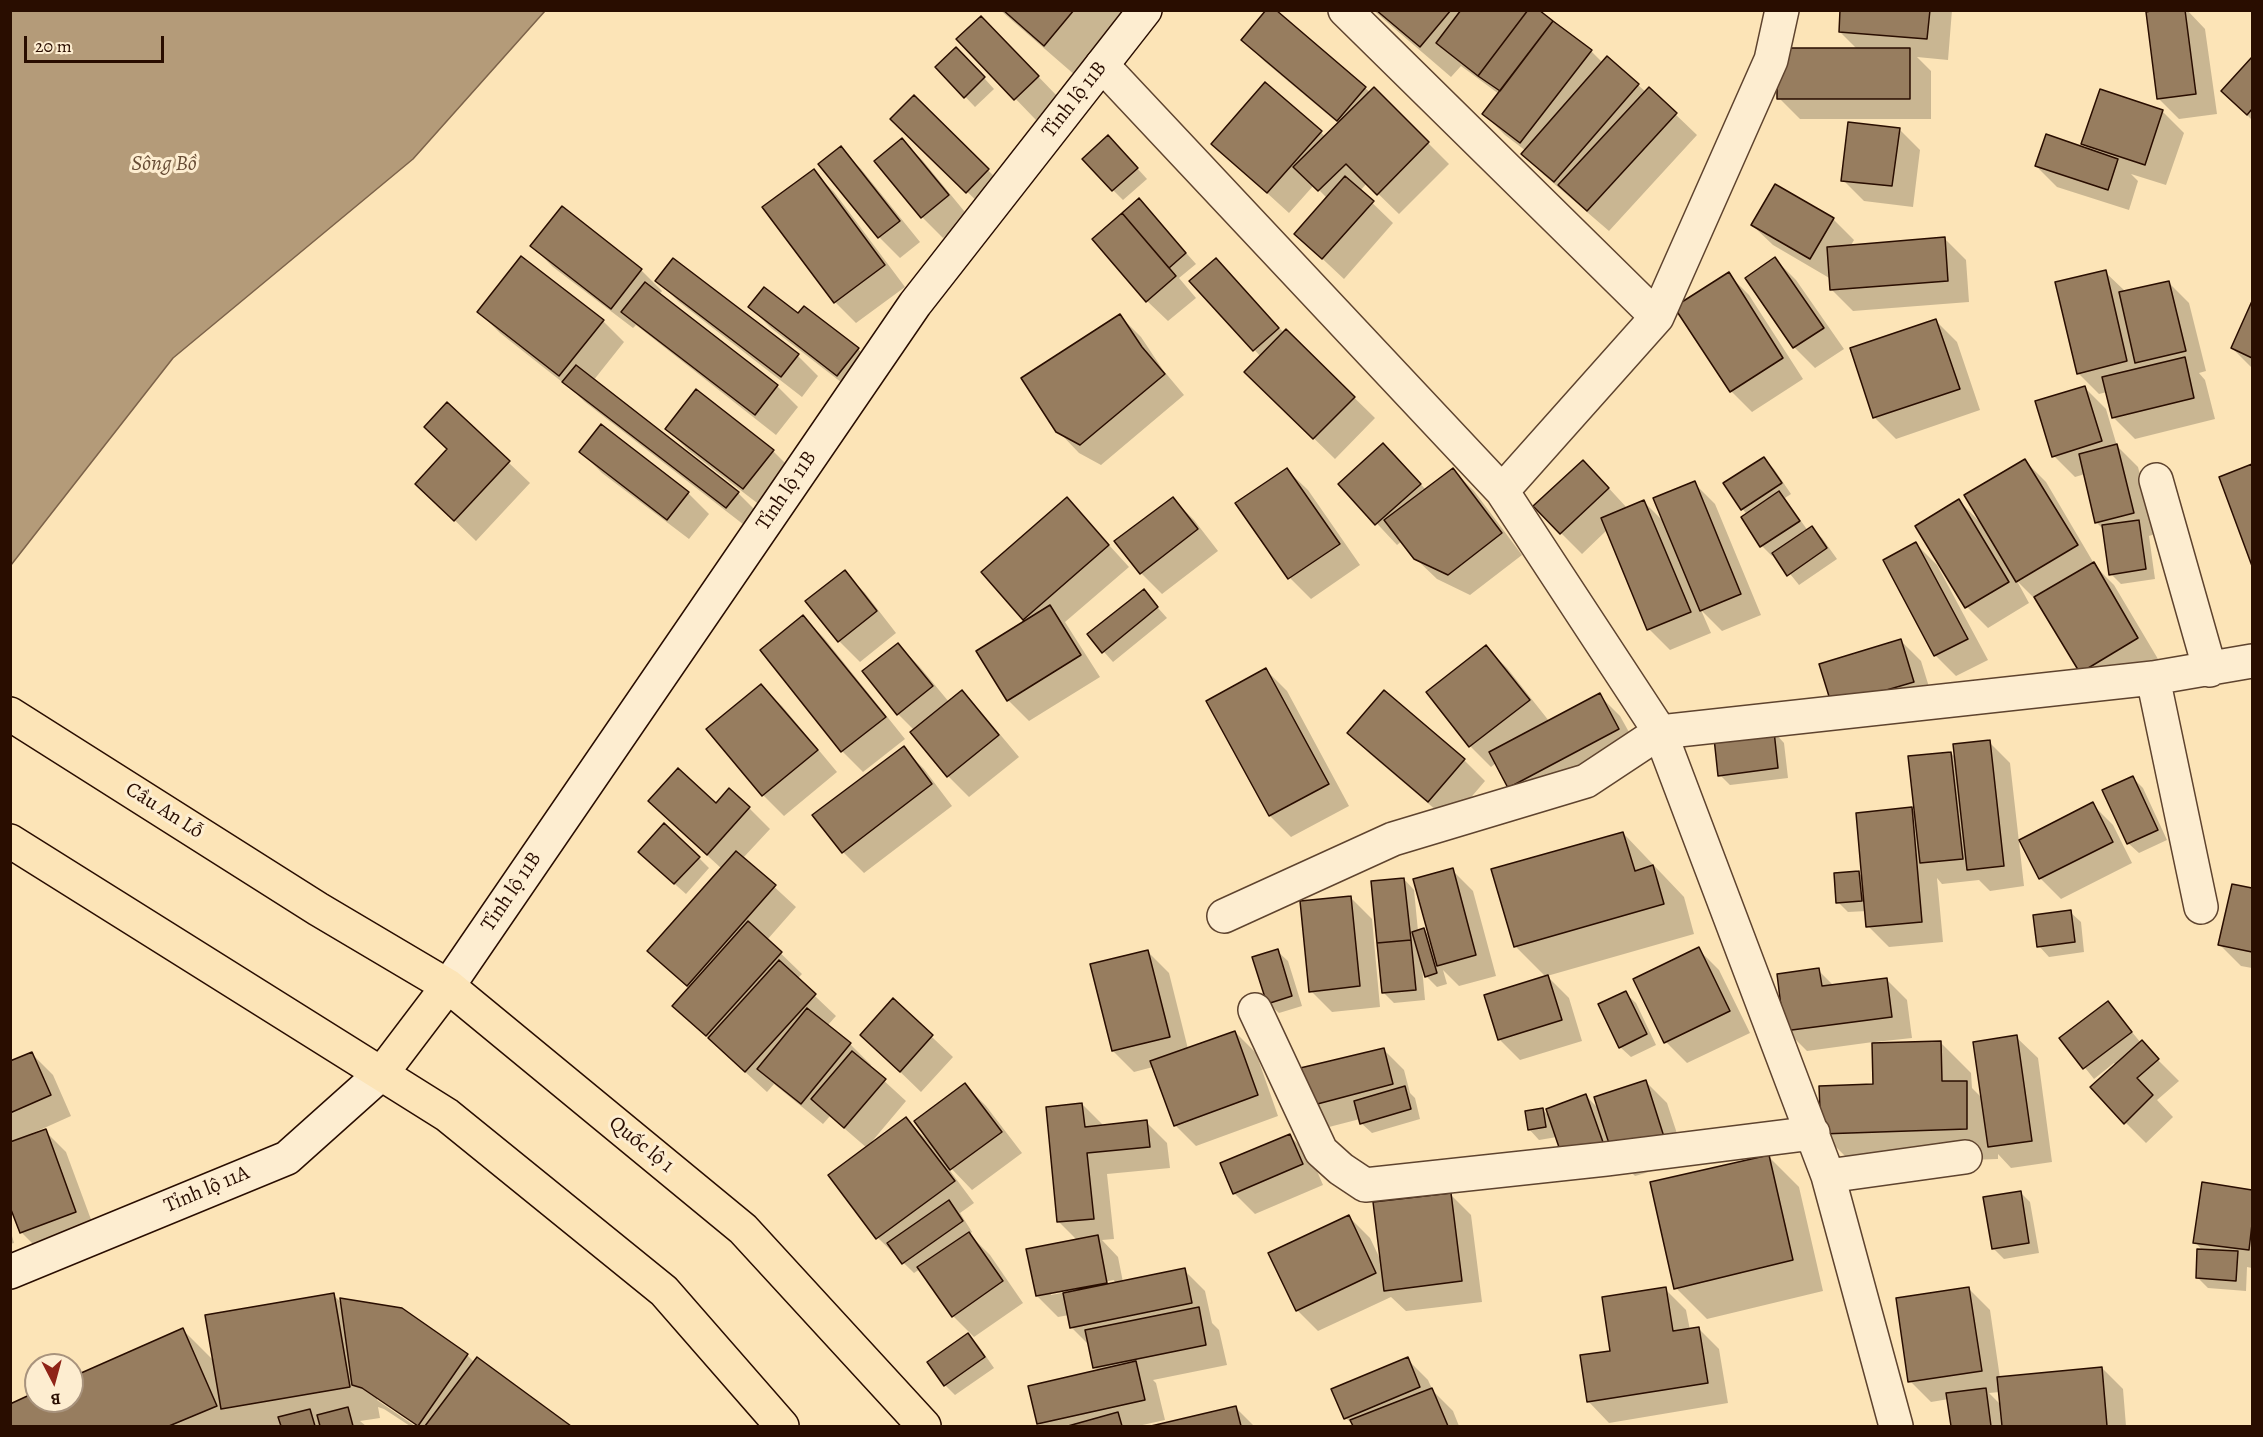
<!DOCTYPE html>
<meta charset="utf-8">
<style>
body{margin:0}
#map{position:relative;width:2263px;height:1437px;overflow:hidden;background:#fce4b7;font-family:Alegreya,serif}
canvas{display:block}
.frame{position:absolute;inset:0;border:12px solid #290d00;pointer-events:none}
.north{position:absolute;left:24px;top:1353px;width:60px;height:60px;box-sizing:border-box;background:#fdedd0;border:2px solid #a8937d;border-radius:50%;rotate:174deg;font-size:16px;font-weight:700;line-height:24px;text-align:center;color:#290d00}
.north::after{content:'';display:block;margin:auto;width:21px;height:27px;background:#8f2418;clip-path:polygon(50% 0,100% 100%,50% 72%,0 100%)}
.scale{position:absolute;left:24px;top:36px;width:140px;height:27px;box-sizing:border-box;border:3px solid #290d00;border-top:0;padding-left:8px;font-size:18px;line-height:21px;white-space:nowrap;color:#290d00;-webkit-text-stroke:4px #fdedd0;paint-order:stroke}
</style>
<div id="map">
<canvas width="2263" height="1437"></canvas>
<div class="frame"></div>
<div class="north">B</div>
<div class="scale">20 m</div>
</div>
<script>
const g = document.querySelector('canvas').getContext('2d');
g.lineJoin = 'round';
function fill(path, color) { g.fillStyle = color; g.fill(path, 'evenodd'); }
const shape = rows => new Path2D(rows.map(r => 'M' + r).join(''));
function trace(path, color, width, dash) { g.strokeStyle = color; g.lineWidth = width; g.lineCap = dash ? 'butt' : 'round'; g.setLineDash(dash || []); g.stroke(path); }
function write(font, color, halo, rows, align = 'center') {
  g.font = font + ' Alegreya,serif'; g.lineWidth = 6; g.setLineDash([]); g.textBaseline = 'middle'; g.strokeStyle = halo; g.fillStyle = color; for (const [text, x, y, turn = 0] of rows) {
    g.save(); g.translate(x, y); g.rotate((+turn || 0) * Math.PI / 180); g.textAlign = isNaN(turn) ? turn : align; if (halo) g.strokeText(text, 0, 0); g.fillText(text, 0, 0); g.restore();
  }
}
const water = shape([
 [11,10,545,11,413,159,173,358,11,565,11,10]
]);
const shadow = shape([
 [1000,10,1130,10,1076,76],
 [1373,10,1537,10,1591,51,1603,63,1607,58,1646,92,1649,89,1697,135,1609,231,1544,175,1523,154,1526,151,1505,135,1484,114,1499,94,1461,66,1451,77],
 [1842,10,1952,10,1948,60,1917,57,1931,71,1931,119,1800,119,1779,98,1858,50,1840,32],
 [2167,10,2187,10,2205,29,2217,114,2179,119,2158,98],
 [958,39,1002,39,1059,98,1036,120],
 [1243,40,1365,88,1370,92,1374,89,1449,164,1399,214,1367,183,1360,191,1393,223,1344,279,1296,234,1327,198,1314,185,1289,213,1213,144,1321,132,1325,137,1339,124,1264,61],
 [967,59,994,89,975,107,937,67],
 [2252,60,2252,120,2223,91],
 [2101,91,2163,112,2184,133,2166,185,2131,174,2138,181,2129,210,2057,187,2036,166,2091,151,2083,144],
 [914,97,1009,191,988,212,892,119],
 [1899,129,1920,150,1913,207,1864,201,1843,180],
 [902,140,923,161,969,217,943,238,922,217,877,161],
 [1118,147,1147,179,1123,200,1113,190],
 [840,148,861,169,920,242,900,258,879,237,820,164],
 [813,171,834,192,905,287,856,323,835,302],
 [1775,186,1833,219,1854,240,1850,247,1945,239,1966,260,1969,302,1853,311,1832,290,1831,279,1773,245,1752,225],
 [1139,200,1196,264,1179,278,1196,298,1168,321,1147,301],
 [532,246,641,270,662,291,659,295,777,386,798,407,776,435,636,325,633,328,553,267],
 [1775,259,1796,280,1844,349,1815,368,1794,347],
 [2105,272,2126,292,2168,282,2189,303,2206,371,2199,373,2205,380,2215,419,2135,439,2114,418,2107,392,2099,394,2078,373],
 [1728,274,1749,295,1803,379,1752,412,1731,391],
 [657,280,798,356,818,376,802,397,678,301],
 [1192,281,1236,281,1284,333,1286,331,1375,418,1335,459,1246,372,1261,357],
 [2252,305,2252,368,2232,348],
 [750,307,798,315,858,349,879,370,859,396,771,328],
 [479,312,603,321,624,342,593,381,738,493,759,514,748,528,585,402,571,389,500,333],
 [1120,316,1141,337,1163,370,1184,395,1101,465,1079,453,1058,431],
 [1936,321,1957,342,1980,410,1896,439,1875,418,1852,349],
 [2085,388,2106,409,2117,446,2138,467,2155,534,2149,536,2155,579,2121,584,2111,574,2105,531,2096,522,2085,474,2075,477,2054,456],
 [447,404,530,483,476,541,438,504,449,449],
 [667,429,773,451,794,472,765,509,688,450],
 [581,452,688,493,709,514,689,539,602,473],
 [1763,458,1774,469,1791,494,1785,498,1808,531,1812,528,1822,538,1837,559,1799,585,1774,554,1772,556,1762,546,1747,515,1725,484],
 [2025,461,2046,482,2096,567,2114,585,2158,659,2102,693,2038,602,2017,581,2029,603,1988,628,1967,607,1917,526,1959,501,1981,523],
 [2252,465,2252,562,2220,477],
 [1404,466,1426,490,1453,470,1474,491,1522,555,1470,595,1437,579,1415,558,1402,541,1397,545,1340,484],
 [1287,470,1308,490,1360,565,1311,599,1290,578,1237,504],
 [1604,483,1628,509,1644,502,1665,523,1694,483,1715,504,1761,615,1722,631,1701,610,1711,633,1670,650,1649,629,1607,530,1582,554,1561,533],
 [1067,499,1129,567,1065,622,1100,677,1029,721,1008,700,1027,621,983,572],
 [1173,499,1194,520,1218,551,1162,594,1141,573,1117,541],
 [1916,544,1937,565,1988,660,1956,676,1935,655],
 [844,572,865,593,896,633,860,662,839,641],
 [1143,591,1167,618,1113,662,1089,635],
 [803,617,824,638,905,739,863,772,842,751,762,650],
 [1900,640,1921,661,1934,703,1833,705],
 [898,645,919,666,949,702,962,692,982,713,1019,757,969,797,948,776,914,730,898,714,864,672],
 [1486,647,1507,668,1549,721,1599,695,1620,716,1639,750,1509,787,1496,763,1491,767,1470,746,1428,692],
 [1266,670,1287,691,1349,806,1291,837,1270,816,1208,701],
 [761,686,782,706,837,772,784,816,763,795],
 [1384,692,1464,760,1485,781,1450,822,1370,754,1349,733],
 [1774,732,1784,743,1788,778,1730,785,1720,775],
 [1989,742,2010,763,2024,886,1990,891,1979,880,1942,884,1937,878,1943,942,1889,947,1868,926,1867,911,1848,912,1838,902,1859,873,1864,878,1911,809,1916,814,1951,753,1957,759],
 [903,748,924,769,952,806,864,873,843,852],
 [2132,777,2143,788,2167,840,2139,853,2128,843],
 [2092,804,2113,825,2132,863,2061,899,2040,878],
 [716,805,749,808,770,829,743,858,796,907,767,940,802,974,797,979,836,1016,827,1026,850,1044,871,1065,869,1067,906,1101,869,1145,906,1119,931,1144,965,1085,986,1106,1022,1153,972,1190,950,1167,948,1168,974,1203,960,1213,972,1232,969,1234,990,1255,1023,1303,974,1337,953,1316,920,1269,914,1273,878,1238,830,1175,867,1148,830,1116,823,1124,774,1084,767,1092,695,1026,689,989,649,950,722,869,671,822],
 [1623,833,1684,897,1694,934,1547,976,1569,998,1582,1041,1520,1060,1499,1039,1546,977,1515,946],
 [699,858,709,868,686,894,650,862],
 [1452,870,1473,891,1496,976,1459,986,1443,970,1447,984,1437,987,1426,976,1424,967,1422,967,1425,1000,1394,1003,1384,993,1404,879,1414,890,1418,931,1424,930,1430,936],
 [2233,886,2252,890,2252,968,2241,966,2220,945],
 [1351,898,1372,919,1380,1007,1332,1012,1311,991],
 [2070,912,2081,922,2084,952,2049,957,2039,946],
 [1698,949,1719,970,1750,1033,1687,1063,1666,1042,1635,979],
 [1277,951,1288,961,1302,1006,1279,1013,1268,1003],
 [1148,952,1169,973,1188,1049,1235,1032,1256,1053,1278,1116,1196,1146,1175,1125,1153,1067,1134,1072,1113,1051],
 [1818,970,1834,986,1886,979,1907,1000,1912,1038,1875,1042,1875,1045,1940,1042,1971,1073,1972,1088,1982,1098,2016,1037,2038,1058,2052,1162,2011,1168,1998,1154,1998,1159,1853,1164,1822,1133,1875,1086,1873,1042,1807,1051,1786,1030],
 [1625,993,1636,1003,1656,1045,1631,1057,1620,1047],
 [893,1000,953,1057,921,1092,862,1035],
 [2108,1003,2141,1043,2179,1081,2157,1100,2173,1117,2146,1143,2125,1122,2116,1065,2114,1063,2094,1079,2062,1039],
 [1383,1049,1404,1070,1410,1093,1415,1098,1420,1119,1372,1133,1361,1123,1360,1119,1329,1127,1308,1106],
 [32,1054,53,1075,71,1116,33,1133,34,1135,45,1131,66,1152,96,1233,42,1253,21,1232,10,1203,10,1063],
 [1646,1082,1667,1103,1686,1161,1635,1176,1614,1155,1557,1137,1539,1140,1529,1129,1543,1110,1550,1117,1586,1096,1600,1110],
 [1082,1104,1104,1126,1146,1122,1167,1143,1170,1168,1107,1174,1114,1239,1102,1240,1118,1257,1123,1282,1184,1270,1205,1291,1212,1323,1219,1330,1227,1365,1153,1380,1156,1383,1165,1420,1138,1426,1041,1426,1038,1423,1099,1371,1094,1367,1090,1346,1071,1327,1069,1315,1058,1317,1037,1296,1077,1240,1059,1222],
 [1114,1280,1115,1283,1051,1295,1051,1292],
 [1290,1136,1311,1157,1323,1185,1255,1214,1234,1193],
 [1768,1156,1799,1187,1823,1291,1707,1319,1676,1288],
 [2203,1184,2252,1191,2252,1268,2247,1267,2246,1291,2208,1288,2198,1278,2203,1251,2195,1242],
 [2020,1192,2030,1202,2039,1253,2004,1259,1993,1248],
 [1450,1194,1471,1215,1482,1302,1406,1311,1391,1297,1318,1331,1297,1310,1349,1217,1370,1238,1381,1261],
 [10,1229,14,1243,10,1244],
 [1665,1289,1686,1310,1690,1330,1698,1328,1719,1349,1728,1403,1609,1423,1588,1401,1612,1352],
 [1969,1289,1990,1310,2000,1378,2102,1368,2123,1389,2126,1426,1952,1426,1949,1399,1931,1402,1910,1381],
 [2000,1392,2002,1406,1989,1393],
 [333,1295,343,1304,467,1355,475,1363,477,1360,569,1426,420,1426,377,1397,377,1400,415,1426,410,1426,384,1409,378,1407,380,1418,360,1421,366,1426,10,1426,10,1405,36,1394,36,1401,72,1401,72,1378,183,1330,214,1361],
 [968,1335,978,1345,994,1368,955,1395,945,1385],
 [1407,1359,1428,1380,1433,1391,1453,1411,1459,1426,1354,1426,1346,1418],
 [1236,1408,1254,1426,1158,1426]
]);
const building = shape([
 [1003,10,1074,10,1044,46,1003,10],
 [1266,10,1276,10,1366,87,1337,121,1241,40,1266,10],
 [1376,10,1451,10,1420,47,1376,10],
 [1461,10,1528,10,1478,76,1436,43,1461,10],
 [1528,10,1539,10,1553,21,1500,91,1478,76,1528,10],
 [1840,10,1930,10,1927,39,1839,32,1840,10],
 [2155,10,2185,10,2196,94,2157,99,2146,12,2155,10],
 [981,16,1039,76,1014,100,956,39,981,16],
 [1553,21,1592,50,1520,143,1482,114,1553,21],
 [956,47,985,77,964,98,935,67,956,47],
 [1777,48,1910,48,1910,99,1777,99,1777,48],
 [1607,56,1639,84,1554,182,1521,154,1607,56],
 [2252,57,2252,109,2247,115,2221,91,2252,57],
 [1265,82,1322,131,1267,193,1211,144,1265,82],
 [1374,87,1429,142,1377,195,1346,164,1318,191,1293,167,1374,87],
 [1649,87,1677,113,1587,211,1558,185,1649,87],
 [2100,89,2163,110,2145,165,2081,144,2100,89],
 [914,95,989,169,966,193,890,119,914,95],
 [1848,122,1900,128,1892,186,1841,181,1848,122],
 [2046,134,2118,159,2108,190,2035,166,2046,134],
 [1108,135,1138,168,1112,191,1082,159,1108,135],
 [902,138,949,195,921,218,874,161,902,138],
 [841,146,900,221,878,238,818,164,841,146],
 [814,169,885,265,834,303,762,207,814,169],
 [1345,176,1374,201,1322,259,1294,234,1345,176],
 [1775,184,1834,218,1810,259,1751,225,1775,184],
 [1139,198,1186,253,1169,268,1122,213,1139,198],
 [562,206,642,269,611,309,530,246,562,206],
 [1122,213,1176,276,1146,302,1092,239,1122,213],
 [1945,237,1948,281,1830,290,1827,247,1945,237],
 [521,256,604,320,559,376,477,312,521,256],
 [1775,257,1824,328,1793,348,1745,278,1775,257],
 [673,258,799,354,781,377,655,281,673,258],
 [1216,258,1279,328,1253,351,1189,281,1216,258],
 [2106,270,2127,361,2077,374,2055,282,2106,270],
 [1729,272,1783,358,1730,392,1674,307,1729,272],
 [2169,281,2186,351,2135,363,2119,292,2169,281],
 [645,282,778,385,755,415,621,312,645,282],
 [764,287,798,313,804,306,859,348,837,376,748,307,764,287],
 [2252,301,2252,358,2231,348,2252,301],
 [1120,314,1142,347,1165,374,1080,445,1056,432,1021,378,1120,314],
 [1936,319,1960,389,1873,418,1850,348,1936,319],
 [1286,329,1355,397,1313,439,1244,372,1286,329],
 [2185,357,2194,398,2112,418,2102,377,2185,357],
 [576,365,739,492,726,508,562,382,576,365],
 [2085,386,2102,441,2052,457,2035,401,2085,386],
 [696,389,774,450,743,489,665,429,696,389],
 [447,402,510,461,454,521,415,484,447,449,424,427,447,402],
 [601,424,689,492,667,520,579,452,601,424],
 [1383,443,1421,484,1375,525,1338,484,1383,443],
 [2117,444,2134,513,2095,523,2079,454,2117,444],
 [1764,457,1782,483,1741,510,1723,483,1764,457],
 [2025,459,2078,545,2016,582,1964,495,2025,459],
 [1583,460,1609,488,1560,534,1533,506,1583,460],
 [2252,464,2252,566,2219,477,2252,464],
 [1287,468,1340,544,1288,579,1235,503,1287,468],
 [1453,468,1502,533,1448,575,1414,559,1384,520,1453,468],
 [1695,481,1741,594,1700,611,1653,498,1695,481],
 [1779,491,1800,521,1760,547,1741,517,1779,491],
 [1067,497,1109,545,1023,620,981,572,1067,497],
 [1173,497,1198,529,1140,574,1114,541,1173,497],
 [1959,499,2009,582,1965,608,1915,526,1959,499],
 [1644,500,1691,612,1647,630,1601,518,1644,500],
 [2139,520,2146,569,2109,575,2102,525,2139,520],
 [1812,526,1827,548,1787,576,1772,553,1812,526],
 [1916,542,1968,639,1934,656,1883,560,1916,542],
 [2094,562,2138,638,2080,673,2034,597,2094,562],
 [845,570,877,611,838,642,805,601,845,570],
 [1144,589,1158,607,1102,653,1087,634,1144,589],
 [1050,605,1081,655,1007,701,976,651,1050,605],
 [803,615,886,717,841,752,760,650,803,615],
 [1901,639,1914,682,1832,706,1819,664,1901,639],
 [898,643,933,686,897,715,862,671,898,643],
 [1486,645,1530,700,1469,747,1426,692,1486,645],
 [1266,668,1329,784,1269,816,1206,701,1266,668],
 [761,684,818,750,762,796,706,729,761,684],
 [962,690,999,735,947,777,910,732,962,690],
 [1384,690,1465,759,1428,802,1347,733,1384,690],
 [1600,693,1619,729,1508,788,1489,752,1600,693],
 [1774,731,1778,768,1718,776,1714,738,1774,731],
 [1990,740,2004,866,1967,870,1953,744,1990,740],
 [904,746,932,784,842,853,812,815,904,746],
 [1951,752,1963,859,1920,863,1908,756,1951,752],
 [678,768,716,803,729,788,750,807,707,855,648,801,678,768],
 [2133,776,2158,830,2127,844,2102,790,2133,776],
 [2093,802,2113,842,2039,879,2019,840,2093,802],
 [1912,807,1922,922,1866,927,1856,813,1912,807],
 [664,823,700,857,674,884,638,852,664,823],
 [1623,832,1635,871,1653,865,1664,904,1514,947,1491,869,1623,832],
 [736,851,776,885,687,986,647,951,736,851],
 [1453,868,1476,955,1437,966,1413,879,1453,868],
 [1859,871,1862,901,1836,903,1834,873,1859,871],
 [1404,878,1411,940,1377,943,1371,881,1404,878],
 [2232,884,2252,888,2252,952,2218,945,2232,884],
 [1351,896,1360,986,1309,992,1300,901,1351,896],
 [2071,910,2075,942,2037,947,2033,915,2071,910],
 [748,921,782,952,706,1036,672,1006,748,921],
 [1424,928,1437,973,1425,977,1412,932,1424,928],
 [1411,940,1416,990,1382,993,1377,943,1411,940],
 [1699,947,1730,1011,1664,1043,1633,979,1699,947],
 [1278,949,1292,996,1267,1004,1252,957,1278,949],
 [1148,950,1170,1037,1112,1051,1090,964,1148,950],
 [779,960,816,994,745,1072,708,1038,779,960],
 [1819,968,1822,986,1887,978,1892,1017,1784,1031,1777,974,1819,968],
 [1548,975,1562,1020,1498,1040,1484,995,1548,975],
 [1626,991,1647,1034,1619,1048,1598,1004,1626,991],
 [893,998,933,1035,900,1072,860,1035,893,998],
 [2108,1001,2132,1032,2083,1069,2059,1038,2108,1001],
 [807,1008,851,1043,801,1104,757,1069,807,1008],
 [1235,1031,1258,1095,1174,1126,1150,1061,1235,1031],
 [2017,1035,2032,1141,1988,1147,1973,1042,2017,1035],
 [2142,1040,2159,1059,2137,1078,2153,1095,2124,1124,2090,1087,2142,1040],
 [1941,1041,1942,1081,1967,1081,1967,1129,1821,1134,1819,1086,1873,1084,1872,1043,1941,1041],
 [1384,1048,1393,1084,1306,1107,1296,1069,1384,1048],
 [852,1051,886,1079,844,1128,811,1099,852,1051],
 [32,1052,51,1095,10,1113,10,1061,32,1052],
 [1646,1080,1665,1140,1613,1156,1594,1097,1646,1080],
 [965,1083,1002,1132,950,1170,914,1121,965,1083],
 [1405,1086,1411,1109,1360,1124,1354,1101,1405,1086],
 [1586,1094,1604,1145,1563,1159,1546,1109,1586,1094],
 [1082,1103,1085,1127,1147,1120,1150,1147,1087,1153,1094,1219,1057,1222,1046,1107,1082,1103],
 [1543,1108,1546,1127,1528,1130,1525,1111,1543,1108],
 [906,1117,955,1181,876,1239,828,1175,906,1117],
 [46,1129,76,1212,20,1233,10,1207,10,1142,46,1129],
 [1290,1134,1303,1164,1233,1194,1220,1163,1290,1134],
 [1769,1155,1793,1260,1674,1289,1650,1182,1769,1155],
 [2202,1182,2252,1190,2252,1224,2249,1250,2193,1243,2202,1182],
 [2021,1191,2029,1243,1992,1249,1983,1197,2021,1191],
 [1451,1193,1462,1281,1384,1291,1373,1202,1451,1193],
 [949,1200,963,1221,902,1264,887,1243,949,1200],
 [1349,1215,1376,1273,1296,1311,1268,1253,1349,1215],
 [969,1232,1003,1281,952,1317,917,1267,969,1232],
 [1098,1235,1107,1283,1036,1296,1026,1249,1098,1235],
 [2197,1249,2238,1251,2236,1281,2196,1278,2197,1249],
 [1185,1268,1192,1303,1070,1328,1063,1293,1185,1268],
 [1666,1287,1673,1331,1699,1327,1708,1383,1587,1402,1580,1355,1610,1351,1602,1297,1666,1287],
 [1969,1287,1982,1371,1908,1382,1896,1298,1969,1287],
 [334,1293,350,1387,221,1409,205,1315,334,1293],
 [340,1298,402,1308,468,1354,418,1426,362,1388,352,1385,340,1298],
 [1199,1307,1206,1345,1093,1368,1085,1330,1199,1307],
 [183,1328,217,1406,169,1426,10,1426,10,1404,36,1392,36,1401,72,1401,72,1377,183,1328],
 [968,1333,985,1357,944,1386,927,1362,968,1333],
 [477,1357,571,1426,425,1426,477,1357],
 [1408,1357,1420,1387,1344,1419,1331,1389,1408,1357],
 [1136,1361,1145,1400,1037,1424,1028,1386,1136,1361],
 [2102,1367,2107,1426,2002,1426,1997,1377,2102,1367],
 [1432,1388,1448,1426,1353,1426,1350,1420,1432,1388],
 [1986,1388,1991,1426,1951,1426,1946,1393,1986,1388],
 [1236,1406,1241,1426,1151,1426,1236,1406],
 [348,1407,353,1426,320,1426,317,1415,348,1407],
 [310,1409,315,1426,281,1426,278,1417,310,1409],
 [1118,1412,1122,1426,1068,1426,1118,1412]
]);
const street = shape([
 [1345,10,1657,317],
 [1102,65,1502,491,1660,732,1828,1176,1896,1426],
 [2156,480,2210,670],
 [1502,491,1657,317,1771,60,1782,10],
 [2153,678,2201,907],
 [1224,916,1393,839,1586,781,1660,732,2153,678,2252,661],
 [1255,1010,1321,1151,1341,1169,1365,1185,1606,1159,1813,1133],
 [1828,1176,1965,1157]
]);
const secondary = shape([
 [448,986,915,304,1145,10],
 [10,1272,287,1158,382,1073]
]);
const highway = shape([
 [10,714,318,909,448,986,743,1229,924,1426],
 [10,841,447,1115,664,1291,782,1426],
 [382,1073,448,986]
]);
const streetNames = [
 ["Tỉnh lộ 11B",1075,100,-52],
 ["Tỉnh lộ 11B",787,491,-56],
 ["Cầu An Lỗ",164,811,32],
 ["Tỉnh lộ 11B",512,892,-56],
 ["Quốc lộ 1",641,1145,39],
 ["Tỉnh lộ 11A",207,1190,-23]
];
const waterNames = [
 ["Sông Bồ",164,165]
];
fill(water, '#b49b79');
trace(water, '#7c6249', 1.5);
fill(shadow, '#0003');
fill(building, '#977d5f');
trace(building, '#290d00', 1.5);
trace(street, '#5e432e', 36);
trace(secondary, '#290d00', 36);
trace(highway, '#290d00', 36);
trace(street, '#fdedd0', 33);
trace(secondary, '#fdedd0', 33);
trace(highway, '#fce4b7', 33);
write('21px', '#290d00', '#fdedd0', streetNames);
write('italic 22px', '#684d36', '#fdedd0', waterNames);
</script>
